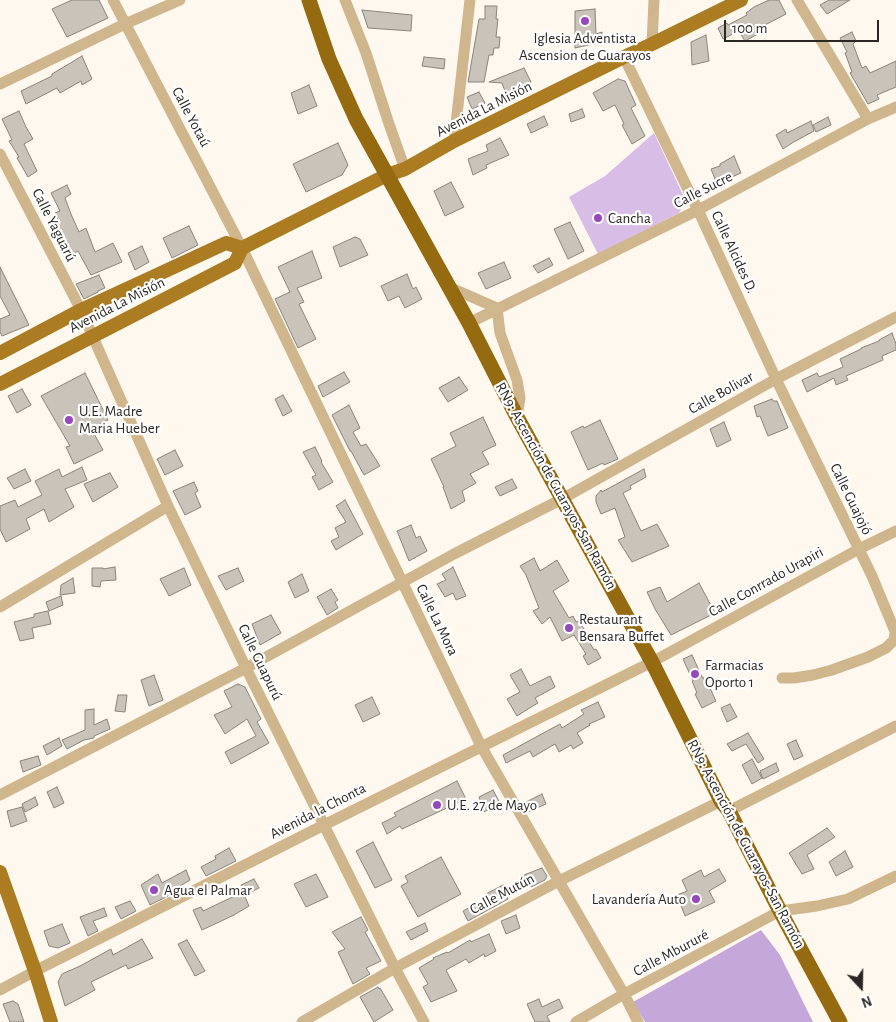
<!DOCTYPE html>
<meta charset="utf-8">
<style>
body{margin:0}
#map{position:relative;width:896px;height:1022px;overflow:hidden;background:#fef8ef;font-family:"Alegreya Sans",sans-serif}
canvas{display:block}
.north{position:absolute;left:836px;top:962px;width:50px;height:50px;-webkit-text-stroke:4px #fff;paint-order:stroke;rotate:159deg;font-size:14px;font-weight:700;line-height:20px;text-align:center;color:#2a2824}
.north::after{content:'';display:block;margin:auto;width:18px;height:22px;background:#2a2824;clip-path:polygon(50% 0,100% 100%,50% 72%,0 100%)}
.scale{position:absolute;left:724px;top:20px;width:155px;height:22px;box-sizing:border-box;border:2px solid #2a2824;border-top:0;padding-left:6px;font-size:15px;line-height:18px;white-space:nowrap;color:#2a2824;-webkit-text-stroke:4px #fff;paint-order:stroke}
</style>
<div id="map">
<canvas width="896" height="1022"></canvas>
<div class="north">N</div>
<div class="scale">100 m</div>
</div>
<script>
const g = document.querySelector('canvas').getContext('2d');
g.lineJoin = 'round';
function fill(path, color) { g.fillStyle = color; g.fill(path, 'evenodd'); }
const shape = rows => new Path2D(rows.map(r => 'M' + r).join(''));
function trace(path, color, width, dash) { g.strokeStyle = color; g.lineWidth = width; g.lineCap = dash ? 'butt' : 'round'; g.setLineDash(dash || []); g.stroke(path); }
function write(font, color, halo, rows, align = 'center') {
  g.font = font + ' "Alegreya Sans",sans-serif'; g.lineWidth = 4.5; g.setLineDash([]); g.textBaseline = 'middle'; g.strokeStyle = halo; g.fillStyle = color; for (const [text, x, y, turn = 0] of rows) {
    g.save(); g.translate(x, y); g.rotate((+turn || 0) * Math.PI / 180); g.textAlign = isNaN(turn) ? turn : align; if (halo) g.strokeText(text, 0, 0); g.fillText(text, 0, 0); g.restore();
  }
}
const green = shape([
 [654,133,683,195,684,201,683,206,679,213,598,254,569,197,605,176]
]);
const forest = shape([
 [761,930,780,955,813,1022,645,1022,633,1002]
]);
const building = shape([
 [72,0,99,0,108,18,67,37,52,9,72,0],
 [769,0,779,0,786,14,765,25,767,29,745,41,739,31,723,39,718,28,727,23,728,25,747,15,746,13,754,7,769,0],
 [829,0,850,0,827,14,820,5,829,0],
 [485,6,497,6,496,19,498,19,496,37,500,37,499,48,494,48,493,55,489,55,484,82,468,82,479,19,485,19,485,6],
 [595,9,596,34,602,32,602,42,575,48,575,11,595,9],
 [362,10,412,15,411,31,368,28,362,10],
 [852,32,856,41,853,44,862,68,866,66,870,73,896,61,896,87,877,95,879,99,868,104,850,73,852,72,845,53,847,52,840,38,852,32],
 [706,35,709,61,692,65,691,42,706,35],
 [82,56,92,79,82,85,81,81,60,93,57,88,26,104,21,91,52,76,52,74,82,56],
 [424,57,445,59,444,69,422,66,424,57],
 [524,68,531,82,506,94,502,83,489,82,524,68],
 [618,79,625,81,636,105,631,108,645,136,632,144,622,125,624,124,615,105,603,111,593,93,618,79],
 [309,85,317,106,298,114,291,93,309,85],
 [479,92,485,103,472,109,467,97,479,92],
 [582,109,585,117,571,122,569,114,582,109],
 [19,111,26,127,33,139,24,144,37,171,28,177,17,158,19,157,9,141,12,140,2,119,19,111],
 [544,116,548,125,531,133,527,124,544,116],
 [828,117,831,125,816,132,813,125,828,117],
 [811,121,814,131,792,143,783,149,776,135,786,129,787,133,811,121],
 [500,138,509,155,486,165,487,168,473,175,468,159,488,151,486,145,500,138],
 [338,143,348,165,342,175,306,192,293,164,338,143],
 [734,156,741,173,725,180,726,181,717,184,711,169,720,166,720,164,734,156],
 [451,182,464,207,445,216,434,191,451,182],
 [67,185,71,194,65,198,71,214,79,232,86,228,95,252,113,243,122,262,91,275,78,251,65,258,57,243,63,239,54,223,58,221,55,213,60,211,51,193,67,185],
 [570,222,584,251,568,259,554,229,570,222],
 [189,226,198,245,172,258,163,238,189,226],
 [355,237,360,239,368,255,340,267,333,247,355,237],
 [142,246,149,262,135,270,128,253,142,246],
 [312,251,322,278,297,288,304,302,299,304,316,339,298,348,275,299,290,292,278,267,312,251],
 [549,258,553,265,538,273,533,266,549,258],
 [504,262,511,278,486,289,478,273,504,262],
 [0,267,29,325,2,336,0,332,0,319,10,315,0,296,0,267],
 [407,274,413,289,416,287,422,299,405,308,399,296,388,301,381,286,407,274],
 [99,275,105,288,98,291,98,292,84,299,76,284,99,275],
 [892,333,896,344,896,350,882,356,883,360,846,376,848,380,836,385,834,378,807,392,802,380,817,373,819,377,843,367,840,359,861,349,861,348,879,341,879,340,892,333],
 [344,372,350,382,323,397,318,386,344,372],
 [85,373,108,420,91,428,103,450,74,464,66,447,70,446,41,396,85,373],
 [459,377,468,390,448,402,439,388,459,377],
 [22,389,31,405,17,413,8,396,22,389],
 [283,395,292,411,283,416,275,399,283,395],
 [772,399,773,401,777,401,788,428,768,436,760,416,757,417,754,406,772,399],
 [349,405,360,428,353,432,361,446,366,444,380,466,364,475,351,451,350,451,332,415,349,405],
 [483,417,496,445,482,452,489,464,470,474,476,483,462,491,465,501,451,509,443,487,444,487,431,459,456,446,450,433,483,417],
 [600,420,618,459,604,465,603,463,588,470,571,432,583,426,584,428,600,420],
 [724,422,731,440,717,447,710,429,724,422],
 [315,447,322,461,321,462,333,482,319,490,312,477,316,475,303,452,315,447],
 [175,450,183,466,165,475,157,459,175,450],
 [82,467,87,480,65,489,74,507,49,522,44,509,26,519,30,529,6,542,0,529,0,506,15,500,18,507,42,495,35,481,59,469,62,477,82,467],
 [25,469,31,481,14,489,7,478,25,469],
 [644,469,646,477,630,486,631,489,623,493,641,531,657,524,669,546,632,562,618,540,625,537,615,508,601,514,596,502,596,496,601,490,602,492,644,469],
 [110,473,118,487,93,502,84,484,110,473],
 [512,479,517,488,500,496,495,487,512,479],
 [194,482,198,491,195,493,201,507,185,515,173,491,194,482],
 [345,500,363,534,336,550,331,541,339,537,335,528,346,522,336,506,345,500],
 [411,525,416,538,420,536,427,551,409,561,397,531,411,525],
 [534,558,540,571,557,560,569,581,553,591,569,618,573,616,576,622,579,621,584,629,582,630,594,650,596,649,601,658,588,665,583,656,586,654,574,635,562,641,550,617,542,624,533,611,539,608,526,575,520,566,534,558],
 [115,567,116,580,101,581,100,587,92,586,92,568,103,568,103,569,115,567],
 [453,567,466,596,456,600,453,593,445,597,437,584,446,580,442,574,453,567],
 [184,568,191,585,169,596,160,579,184,568],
 [238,568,244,581,226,590,218,576,238,568],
 [302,574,309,591,295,598,288,582,302,574],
 [73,578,75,593,60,595,61,585,73,578],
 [699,583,715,613,671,635,655,609,647,592,660,587,667,602,699,583],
 [331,589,338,600,335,602,338,608,327,615,317,597,331,589],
 [61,596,63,605,49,611,46,602,61,596],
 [48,611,51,624,32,628,34,638,20,641,14,622,34,617,34,614,48,611],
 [271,615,281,633,260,645,252,624,271,615],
 [692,655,702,677,703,677,708,688,710,688,716,701,702,708,695,694,697,693,692,681,693,681,683,659,692,655],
 [521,669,530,686,550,676,555,687,535,698,538,703,528,709,517,716,507,699,520,692,510,675,521,669],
 [154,675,163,700,149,706,141,680,154,675],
 [238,684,245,687,261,719,257,722,269,743,231,764,225,752,256,736,247,719,225,734,214,715,232,707,224,691,238,684],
 [118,695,127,695,125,712,115,711,118,695],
 [372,697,380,714,363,722,355,705,372,697],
 [598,702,605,717,589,724,590,725,577,733,583,743,573,749,571,745,559,752,555,744,533,757,530,751,506,763,503,755,560,724,562,728,584,714,581,710,598,702],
 [730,704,737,717,727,722,721,708,730,704],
 [94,709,94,725,107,719,110,729,94,736,94,738,84,740,67,749,62,740,85,730,85,710,94,709],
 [748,733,764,759,758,763,746,744,732,751,727,744,748,733],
 [59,738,62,746,47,755,43,746,59,738],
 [796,740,803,756,794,760,787,744,796,740],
 [38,756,41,765,23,772,20,761,38,756],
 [752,759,762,778,752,784,742,765,752,759],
 [776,763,779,771,763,779,760,771,776,763],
 [457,781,466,799,402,829,400,826,387,834,382,823,396,816,394,813,457,781],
 [57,787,64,803,54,808,47,792,57,787],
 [493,790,500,803,484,812,479,797,493,790],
 [542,794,546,804,528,812,524,803,542,794],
 [35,797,38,805,25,812,22,804,35,797],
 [22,807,27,821,11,827,7,811,22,807],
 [827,828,835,837,807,855,814,869,802,874,789,853,827,828],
 [373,842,392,880,375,888,356,851,373,842],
 [229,848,236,861,206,876,201,867,216,859,215,856,229,848],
 [845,851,853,867,836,876,829,862,845,851],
 [441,857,461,894,418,917,401,886,408,882,405,876,441,857],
 [542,868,547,876,545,880,531,887,524,875,542,868],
 [719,869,726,881,709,891,715,902,685,916,677,895,687,891,682,880,701,870,704,877,719,869],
 [186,870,190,880,167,894,168,896,150,905,141,885,158,874,162,883,186,870],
 [316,874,328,897,306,907,294,884,316,874],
 [254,879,259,888,245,895,241,885,254,879],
 [503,885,508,899,468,921,463,911,486,899,484,895,503,885],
 [243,892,249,906,234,915,202,930,193,910,201,907,203,911,243,892],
 [130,901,136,911,121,919,115,907,130,901],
 [104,908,107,916,93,921,98,931,88,936,80,917,104,908],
 [516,915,520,928,506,934,501,921,516,915],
 [361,917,368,930,365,932,381,961,366,968,370,974,353,984,338,952,345,949,332,932,361,917],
 [425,923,428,931,411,940,406,932,425,923],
 [62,924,70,943,58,948,49,946,44,931,62,924],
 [489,934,496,951,485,957,484,954,469,963,466,959,446,970,457,991,431,1002,423,987,428,984,419,968,434,959,433,958,447,952,448,953,470,940,471,942,489,934],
 [142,939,153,958,128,969,126,965,91,982,95,990,65,1006,58,982,62,974,80,966,111,949,113,955,142,939],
 [187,940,205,971,195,976,178,944,187,940],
 [378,987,379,989,380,988,393,1010,374,1022,360,997,378,987],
 [539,999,542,1007,559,999,563,1008,547,1016,550,1022,535,1022,527,1004,539,999],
 [13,1001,18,1004,24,1022,10,1022,3,1004,13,1001]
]);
const minor = shape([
 [113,0,242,248,481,746,624,994,638,1022],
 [345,0,366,53,388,121,405,169],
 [797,0,868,119],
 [652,44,654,0],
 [624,57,698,210,776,379,872,576,896,634],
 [0,84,125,24,180,0],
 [454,141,470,0],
 [0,154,81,310,168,506,246,668,395,968,424,1022],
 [449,287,497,308,500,333,517,380,520,398,517,417],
 [469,323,698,210,868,119,896,107],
 [0,607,168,506],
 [782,678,794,678,813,675,832,670,868,657,886,648,894,640,895,633],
 [0,795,246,668,454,554,562,499,776,379,896,317],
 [729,811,896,726],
 [0,990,35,971,324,825,652,662,859,549,896,531],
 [302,1022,395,968,559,881,721,801],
 [576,1022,624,994,780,911,817,906,848,899,896,876]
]);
const major = shape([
 [0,353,81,310,226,243,242,248],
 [0,384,235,263,242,248,387,175,405,169,454,141,624,57,652,44,741,0],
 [0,872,35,971,51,1022]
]);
const highway = shape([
 [309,0,329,59,356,119,469,323,517,417,652,662,721,801,729,811,780,911,840,1022]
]);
const markers = [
 [585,21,5,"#9549bb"],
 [598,218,5,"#9549bb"],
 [69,420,5,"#9549bb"],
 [569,628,5,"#9549bb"],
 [695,674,5,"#9549bb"],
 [437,805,5,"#9549bb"],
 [154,890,5,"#9549bb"],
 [696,899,5,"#9549bb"]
];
const poiNames = [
 ["Iglesia Adventista",585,38,"center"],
 ["Ascension de Guarayos",585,55,"center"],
 ["Cancha",608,218],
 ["U.E. Madre",79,411],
 ["Maria Hueber",79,428],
 ["Restaurant",579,619],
 ["Bensara Buffet",579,636],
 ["Farmacias",705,665],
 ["Oporto 1",705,682],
 ["U.E. 27 de Mayo",447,805],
 ["Agua el Palmar",164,890],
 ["Lavandería Auto",686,899,"right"]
];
const streetNames = [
 ["Avenida La Misión",484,109,-27],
 ["Calle Yotaú",191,117,62],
 ["Calle Sucre",703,190,-27],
 ["Calle Yaguarú",54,225,63],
 ["Calle Alcides D.",734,252,65],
 ["Avenida La Misión",117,305,-27],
 ["Calle Bolivar",721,393,-29],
 ["RN9: Ascención de Guarayos-San Ramón",556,486,61],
 ["Calle Guajojó",851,499,64],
 ["Calle Conrrado Urapiri",766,582,-29],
 ["Calle La Mora",437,620,64],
 ["Calle Guapurú",260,662,64],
 ["Avenida la Chonta",318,811,-27],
 ["RN9: Ascención de Guarayos-San Ramón",746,844,62],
 ["Calle Mutún",502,894,-28],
 ["Calle Mbururé",671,953,-28]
];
fill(green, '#d8bee7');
fill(forest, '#c6a7d9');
fill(building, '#c9c3ba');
trace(building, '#89847c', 1);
trace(minor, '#d0b68d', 11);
trace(major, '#ab7c21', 14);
trace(highway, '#956a10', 15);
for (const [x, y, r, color] of markers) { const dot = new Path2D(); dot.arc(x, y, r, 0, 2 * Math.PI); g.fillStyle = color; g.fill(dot); trace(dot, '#fff', 2); }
write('15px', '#2a2824', '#fff', poiNames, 'left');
write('15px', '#2a2824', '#fff', streetNames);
</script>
